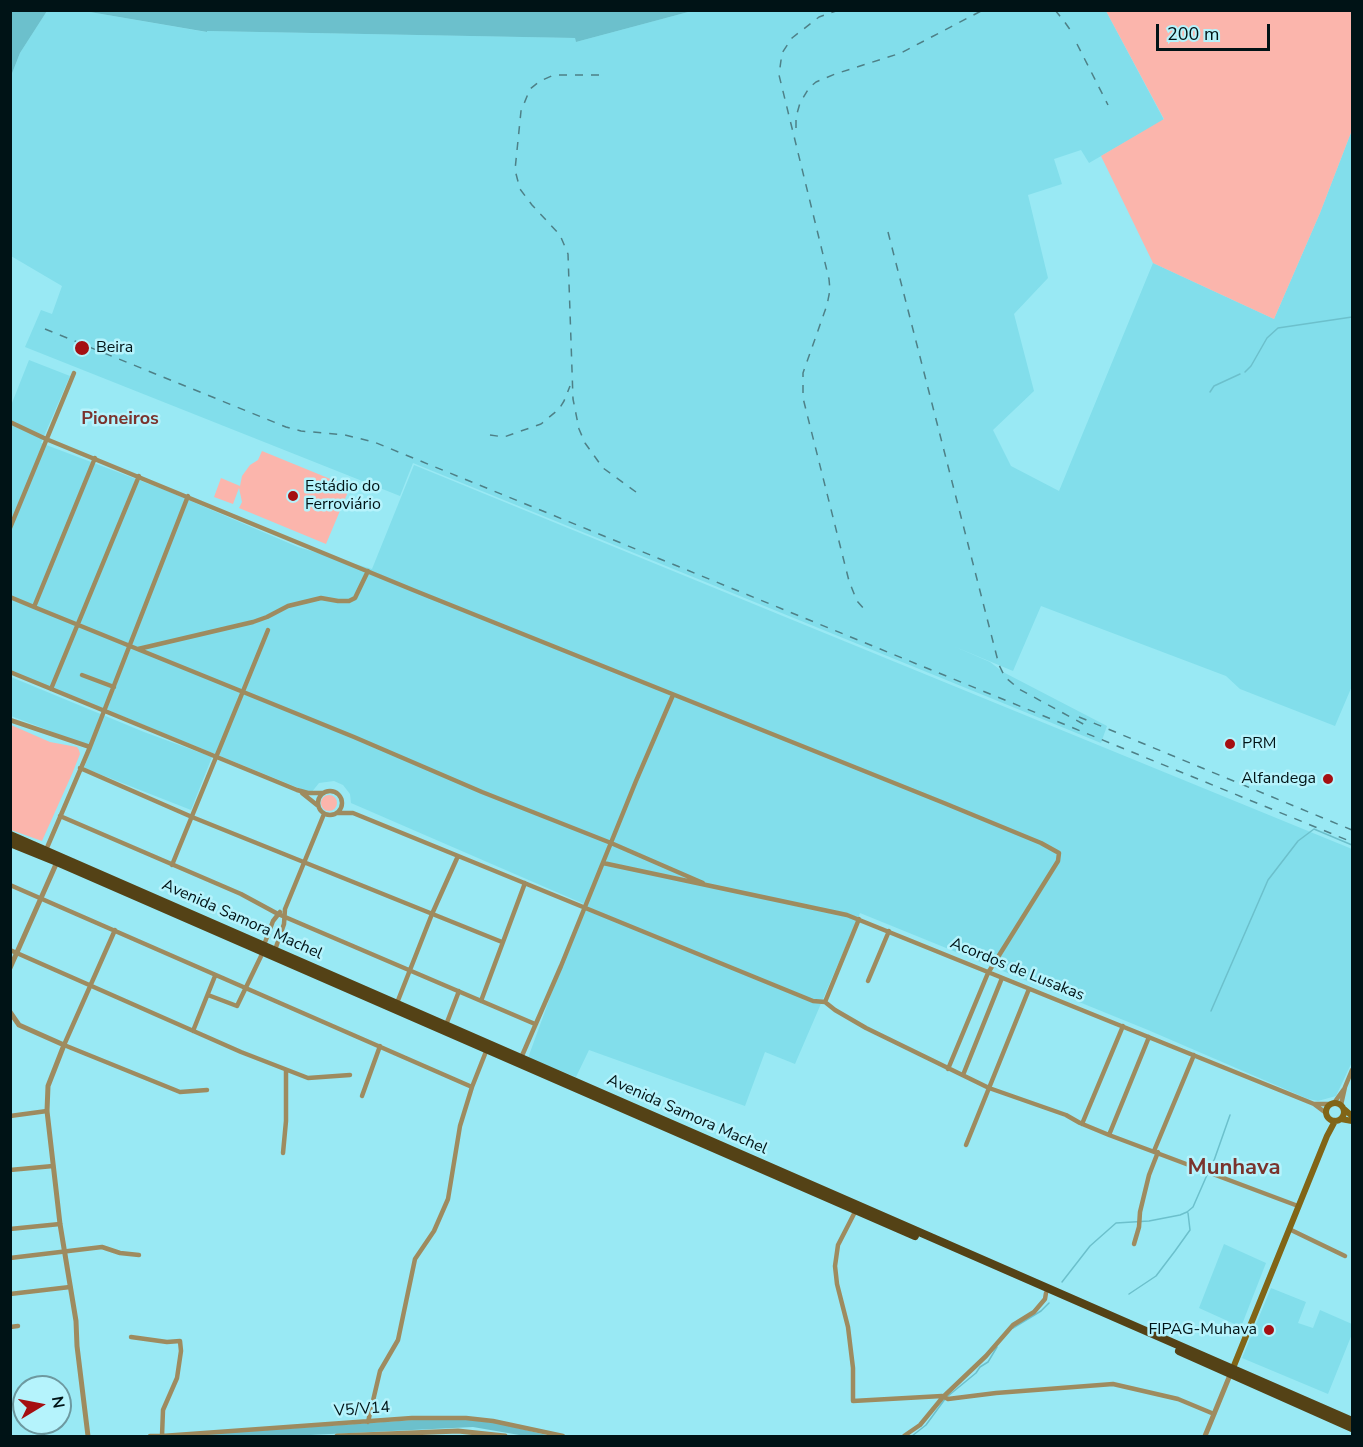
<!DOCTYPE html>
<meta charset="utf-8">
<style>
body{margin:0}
#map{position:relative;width:1363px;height:1447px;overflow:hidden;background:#99e9f4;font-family:"Nunito Sans",sans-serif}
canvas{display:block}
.frame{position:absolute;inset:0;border:12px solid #001316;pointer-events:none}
.north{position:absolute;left:12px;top:1375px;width:60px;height:60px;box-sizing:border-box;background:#b5f3fc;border:2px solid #6d99a0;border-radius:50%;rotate:80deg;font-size:16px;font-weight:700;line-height:24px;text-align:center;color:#001316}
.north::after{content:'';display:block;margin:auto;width:21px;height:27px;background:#a50f12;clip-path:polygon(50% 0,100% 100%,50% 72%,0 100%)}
.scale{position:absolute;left:1156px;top:24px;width:114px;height:27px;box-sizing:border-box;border:3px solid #001316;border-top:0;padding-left:8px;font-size:18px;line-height:21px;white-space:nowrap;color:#001316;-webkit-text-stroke:4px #b5f3fc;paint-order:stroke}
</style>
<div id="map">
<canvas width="1363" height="1447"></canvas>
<div class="frame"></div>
<div class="north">N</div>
<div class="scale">200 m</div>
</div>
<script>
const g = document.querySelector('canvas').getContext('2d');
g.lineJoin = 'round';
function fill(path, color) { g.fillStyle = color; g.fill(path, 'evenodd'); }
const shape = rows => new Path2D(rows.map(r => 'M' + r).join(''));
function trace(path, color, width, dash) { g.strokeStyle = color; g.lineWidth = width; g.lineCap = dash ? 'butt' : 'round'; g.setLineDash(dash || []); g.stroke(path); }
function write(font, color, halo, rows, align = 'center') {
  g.font = font + ' "Nunito Sans",sans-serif'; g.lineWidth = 5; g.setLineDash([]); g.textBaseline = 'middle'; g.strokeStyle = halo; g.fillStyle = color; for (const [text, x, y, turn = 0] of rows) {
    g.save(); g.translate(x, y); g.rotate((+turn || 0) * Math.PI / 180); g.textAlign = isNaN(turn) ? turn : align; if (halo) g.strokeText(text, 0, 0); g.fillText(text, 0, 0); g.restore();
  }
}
const built = shape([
 [47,11,84,11,206,32,207,31,575,38,576,42,692,11,1106,11,1164,120,1089,163,1081,150,1054,159,1062,184,1028,195,1048,278,1014,314,1034,391,993,430,1011,466,1059,491,1153,263,1274,319,1320,213,1352,130,1352,686,1335,726,1240,689,1226,676,1041,606,1013,671,953,646,990,662,1003,672,1107,726,1101,743,413,463,400,496,25,347,41,310,52,314,62,286,11,256,11,76,20,53],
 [29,360,70,376,41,443,165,490,298,547,372,569,414,465,1352,849,1352,1062,1336,1096,1318,1101,1308,1099,1148,1030,860,913,795,1064,765,1052,745,1106,589,1050,576,1077,528,1058,584,904,351,803,350,794,343,785,334,781,319,783,311,793,11,671,10,408],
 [11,677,144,732,212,757,191,810,84,768,92,747,11,716],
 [1224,1244,1266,1263,1241,1327,1199,1308],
 [1271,1288,1306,1302,1298,1323,1313,1328,1320,1310,1352,1324,1352,1334,1328,1394,1242,1358]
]);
const green = shape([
 [1106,11,1352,11,1352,130,1320,213,1274,319,1153,263,1101,156,1164,119],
 [262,451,350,487,326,544,239,508,242,502,239,488,233,504,214,497,221,478,240,486,242,476,250,465,258,460],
 [11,725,50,742,77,747,79,750,80,754,72,774,42,841,11,830],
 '321 803a8 8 0 1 1 16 0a8 8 0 1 1-16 0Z'
]);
const water = shape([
 [11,10,47,11,20,53,11,76],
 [84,11,692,10,692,11,576,42,575,38,207,31,207,32],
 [462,1419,496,1423,551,1436,525,1436,473,1427,290,1436,180,1436,413,1420]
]);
const stream = shape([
 [1245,372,1251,366,1267,338,1278,328,1352,317],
 [1210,392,1214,386,1240,374],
 [1211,1011,1268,880,1298,841,1314,829,1352,845],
 [1211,1169,1230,1115],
 [1062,1282,1090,1246,1116,1223,1149,1221,1180,1215,1187,1212,1193,1207,1207,1175],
 [1129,1294,1156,1276,1175,1251,1190,1230,1188,1213],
 [1013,1328,1041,1311,1049,1303],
 [948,1396,976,1373,980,1367,988,1362,997,1347],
 [912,1436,926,1425,945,1399]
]);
const minor = shape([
 [10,422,46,439,413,590,944,803,1041,843,1059,853,1058,861,988,973,948,1069],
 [95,458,34,607,354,737,482,792,611,843,703,883],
 [10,528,74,373],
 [10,597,34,607],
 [138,649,253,622,267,617,288,606,321,598,338,601,349,601,355,598,368,571],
 [10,672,297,790,308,793,323,793],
 [82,675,114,687],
 [51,689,139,476],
 [10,720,90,747],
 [80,768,192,817,502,942],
 '318 803a12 12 0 1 1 24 0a12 12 0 1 1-24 0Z',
 [302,793,317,805],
 [338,813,353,813,813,1001,825,1002,835,1010,866,1028,989,1088,1066,1115,1080,1123,1109,1135,1298,1206],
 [60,816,241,894,278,914,535,1024],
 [46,850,90,747,188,496],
 [603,863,847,915,1314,1104,1326,1113],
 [172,865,268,630],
 [10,885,472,1087],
 [115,930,64,1045,180,1092,207,1090],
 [264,945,273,921,280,912],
 [10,950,241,1052,308,1078,350,1075],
 [275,950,284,924,285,909,324,814],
 [868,981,889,931],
 [208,995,237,1006,263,952],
 [481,1001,525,883],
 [825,1002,859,919],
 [397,1003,432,914,458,856],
 [446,1025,459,991],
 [193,1031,215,976],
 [521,1058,561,966,636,781,673,695],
 [963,1075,1002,978],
 [362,1096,380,1046],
 [1334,1103,1344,1089],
 [1314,1104,1330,1104],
 [1341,1105,1345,1087,1352,1070],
 [10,1116,47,1111],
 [1082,1124,1123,1026],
 [1109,1135,1149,1037],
 [966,1145,1029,989],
 [1154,1151,1194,1055],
 [283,1153,286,1121,286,1070],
 [10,1170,53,1166],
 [856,1210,838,1245,835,1266,837,1284,848,1327,853,1368,853,1401,942,1396,948,1399,996,1393,1113,1384,1178,1399,1214,1414],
 [10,1229,60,1224],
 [1289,1229,1345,1256],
 [1134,1244,1139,1227,1140,1212,1149,1175,1158,1152],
 [10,1258,102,1247,120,1253,139,1255],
 [10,1294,70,1287],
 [10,1327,18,1326],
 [131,1337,167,1342,180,1341,181,1351,177,1378,163,1410,162,1436,150,1436],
 [368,1422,380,1371,398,1340,415,1259,434,1231,448,1199,460,1126,472,1087,487,1049],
 [162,1436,412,1418,466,1418,493,1421,563,1436],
 [904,1436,920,1425,943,1397,986,1356,1013,1325,1034,1312,1045,1299,1046,1293]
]);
const tertiary = shape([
 [10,968,57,862],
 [10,1012,19,1025,64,1045,48,1086,47,1111,60,1224,76,1321,77,1346,88,1436],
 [337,1436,458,1431,505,1436],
 [1205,1436,1230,1375]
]);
const secondary = shape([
 '1326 1112a9 9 0 1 1 18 0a9 9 0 1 1-18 0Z',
 [1344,1109,1352,1116],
 [1341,1119,1352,1121],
 [1231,1373,1327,1136,1335,1121]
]);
const trunk = shape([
 [10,835,1352,1421],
 [10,843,57,862,915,1236],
 [1179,1351,1352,1428]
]);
const rail = shape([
 [839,10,819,17,792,38,782,53,779,75,829,279,830,290,827,305,803,373,803,398,849,581,857,601,866,611],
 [1055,10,1064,21,1071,31],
 [1077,44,1108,105],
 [599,75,554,75,540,81,530,89,521,111,515,170,520,189,532,205,560,235,568,254,573,399,579,429,585,443,603,468,636,492],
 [796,128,796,117,800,103,809,88,816,82,835,74,901,53,983,10],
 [888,232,999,665,1005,677,1019,689,1085,725],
 [45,329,286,427,301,431,345,435,374,442,1352,842],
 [490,435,504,437,541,424,559,409,564,401,570,386],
 [1079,717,1352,830]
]);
const markers = [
 [82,348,8,"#a50f12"],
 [293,496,6,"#a50f12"],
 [1230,744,6,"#a50f12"],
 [1328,779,6,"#a50f12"],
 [1269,1330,6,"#a50f12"]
];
const poiNames = [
 ["Beira",96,348],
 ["Estádio do",305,487],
 ["Ferroviário",305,505],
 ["PRM",1242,744],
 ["Alfandega",1316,779,"right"],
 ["FIPAG-Muhava",1257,1330,"right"]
];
const streetNames = [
 ["Avenida Samora Machel",242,920,24],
 ["Acordos de Lusakas",1017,970,22],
 ["Avenida Samora Machel",687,1115,24],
 ["V5/V14",362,1410,-4]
];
const neighbourhoodNames = [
 ["Pioneiros",120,420]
];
const districtNames = [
 ["Munhava",1234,1169]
];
fill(built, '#82deeb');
fill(green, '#fbb5ac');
fill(water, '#6cc0cc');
trace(stream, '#6cc0cc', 1.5);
trace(minor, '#9e8b5f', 4.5);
trace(tertiary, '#9e8b5f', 5);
trace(secondary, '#816517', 6);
trace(trunk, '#544216', 8);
trace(rail, '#4e8087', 1.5, [8, 8]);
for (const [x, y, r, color] of markers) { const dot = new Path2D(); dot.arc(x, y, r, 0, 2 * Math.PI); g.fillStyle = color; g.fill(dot); trace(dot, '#b5f3fc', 2); }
write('16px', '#001316', '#b5f3fc', poiNames, 'left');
write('16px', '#001316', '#b5f3fc', streetNames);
write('bold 18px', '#7a332d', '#b5f3fc', neighbourhoodNames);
write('bold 22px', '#7a332d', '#b5f3fc', districtNames);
</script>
